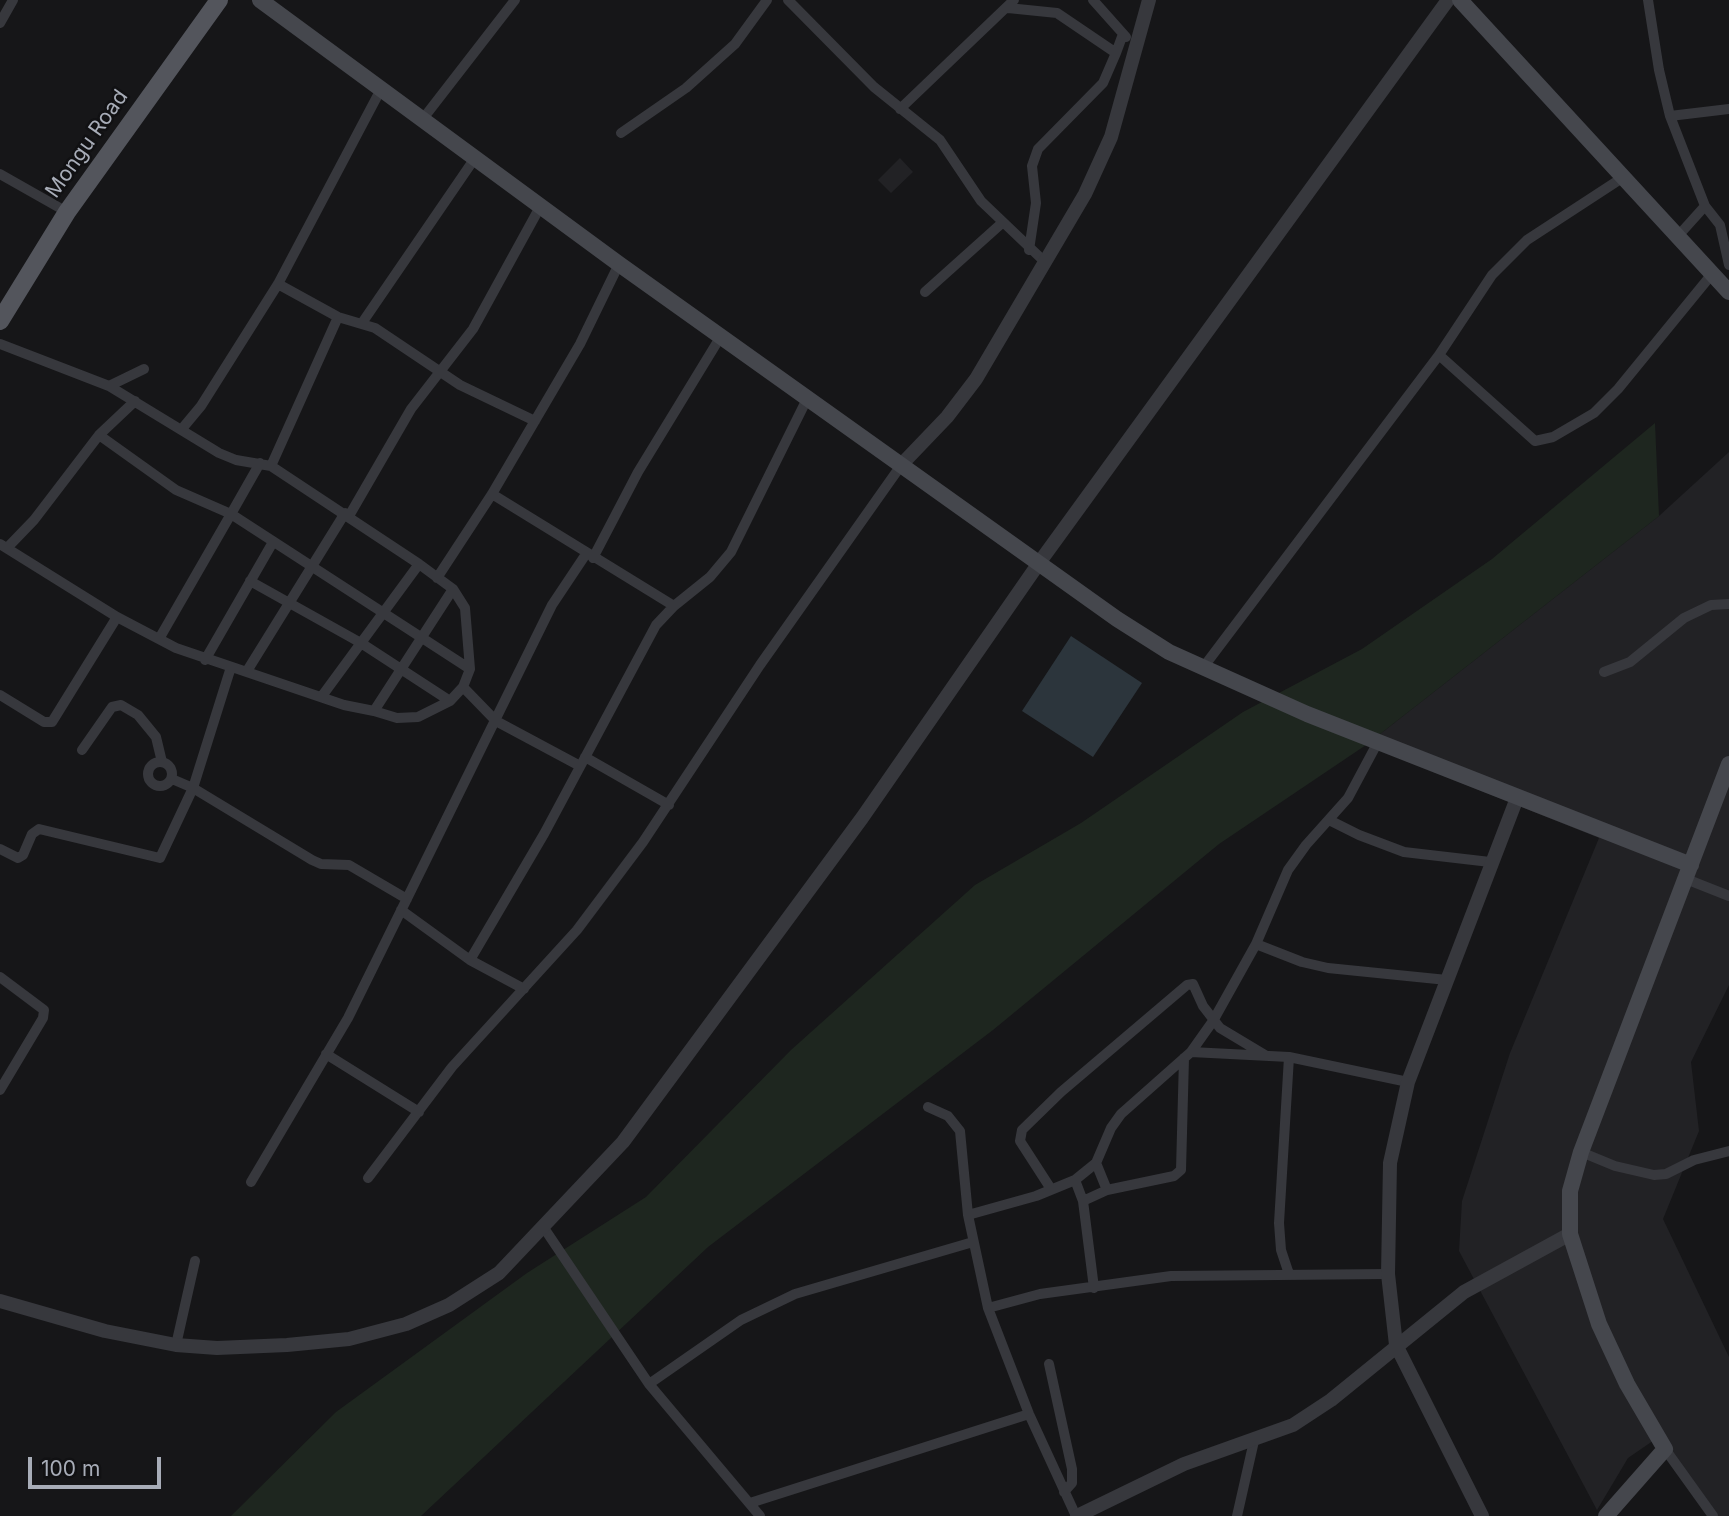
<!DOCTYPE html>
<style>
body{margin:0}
#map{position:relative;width:1729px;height:1516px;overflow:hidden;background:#161618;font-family:Inter,sans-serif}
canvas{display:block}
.scale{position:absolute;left:28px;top:1457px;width:133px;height:32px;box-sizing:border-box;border:4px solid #a8adb8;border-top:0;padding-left:9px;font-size:21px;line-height:24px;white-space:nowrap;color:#a8adb8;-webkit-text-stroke:5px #111113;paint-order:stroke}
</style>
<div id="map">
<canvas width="1729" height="1516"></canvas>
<div class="scale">100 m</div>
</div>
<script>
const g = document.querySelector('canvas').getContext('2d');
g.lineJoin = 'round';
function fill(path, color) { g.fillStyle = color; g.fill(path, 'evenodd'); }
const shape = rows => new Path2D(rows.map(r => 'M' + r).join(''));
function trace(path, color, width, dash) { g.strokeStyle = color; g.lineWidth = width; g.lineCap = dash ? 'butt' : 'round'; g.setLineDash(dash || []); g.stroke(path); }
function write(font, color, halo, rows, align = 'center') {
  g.font = font + ' Inter,sans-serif'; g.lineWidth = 5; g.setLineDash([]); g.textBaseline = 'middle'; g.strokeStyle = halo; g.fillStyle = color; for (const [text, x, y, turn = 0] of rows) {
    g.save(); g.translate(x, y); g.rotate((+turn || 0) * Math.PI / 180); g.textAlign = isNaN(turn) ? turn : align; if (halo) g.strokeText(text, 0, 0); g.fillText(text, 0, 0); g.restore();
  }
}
const built = shape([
 [900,158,913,172,891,193,878,180],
 [1729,452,1729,985,1691,1062,1699,1131,1663,1219,1729,1357,1729,1516,1715,1516,1660,1436,1628,1458,1597,1510,1459,1251,1462,1201,1510,1053,1599,838,1366,745,1659,516]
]);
const green = shape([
 [1655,423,1659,516,1366,745,1219,844,993,1030,708,1247,421,1516,231,1516,336,1412,527,1273,646,1197,791,1050,975,885,1081,823,1243,712,1362,649,1492,559]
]);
const water = shape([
 [1071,636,1142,683,1093,757,1022,711]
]);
const minor = shape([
 [788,0,874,87,940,140,981,201,1046,263],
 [1093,0,1126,37],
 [1648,0,1659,70,1670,116,1705,206,1678,236],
 [1008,8,1057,13,1116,53,1123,34],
 [0,23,13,0],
 [900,109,1014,0],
 [1670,116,1729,109],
 [422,120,515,0],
 [621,133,686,88,735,44,767,0],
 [0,174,67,212],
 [1705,206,1720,225,1729,265],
 [1029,250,1036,203,1032,166,1038,149,1103,83,1116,53],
 [278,284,338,317,375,328,460,385,535,421],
 [925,292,1002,223],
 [362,323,475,158],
 [0,344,109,386,219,453,236,460,271,466,419,564,453,589,465,608,470,669,463,687,496,721,580,766],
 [1439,355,1535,441,1553,437,1594,413,1618,389,1712,274],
 [109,386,144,369],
 [135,401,99,435,176,490,231,514,159,639],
 [181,430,201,406,278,284,380,91],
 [260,463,231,514,470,669],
 [271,466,338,317],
 [492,494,674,606],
 [349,516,411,409,473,329,540,207],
 [0,544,117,617,176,648,344,705,374,711,453,589],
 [7,548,34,520,99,435],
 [593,558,638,472,721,336],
 [437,578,492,494,580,344,619,264],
 [250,581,361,643,450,701],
 [205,660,273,542],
 [231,667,193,788,312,860,321,864,349,865,407,899],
 [1202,669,1439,355,1492,275,1527,240,1622,178],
 [247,671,345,513],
 [1604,672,1630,662,1684,618,1711,605,1729,604],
 [0,695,44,722,52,722,117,617],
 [322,696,419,564],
 [374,711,397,718,418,717,450,701,463,687],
 [82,750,112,707,121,705,138,715,156,737,162,762],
 [585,757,669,805],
 '148 774a12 12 0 1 1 24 0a12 12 0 1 1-24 0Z',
 [1329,820,1359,835,1404,852,1490,862],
 [0,849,18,858,23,855,32,834,39,829,160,858,193,788,172,779],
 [1686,879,1729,896],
 [401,910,470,960,524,989],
 [1256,944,1302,962,1328,968,1447,980],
 [470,960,544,834,656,625,674,606,710,577,731,552,808,397],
 [0,977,44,1010,43,1018,0,1090],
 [1191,1052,1289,1057,1408,1082],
 [326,1054,419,1112],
 [1289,1057,1279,1223,1281,1250,1289,1274],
 [928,1107,948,1116,960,1131,968,1215,988,1308,1029,1414,1076,1516],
 [1581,1152,1615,1166,1654,1175,1666,1174,1694,1160,1729,1151],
 [1096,1163,1107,1190],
 [368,1178,452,1067,577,930,643,842,760,665,902,464],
 [1075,1180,1083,1201,1094,1288],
 [251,1182,348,1018,552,605,586,554],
 [1051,1189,1020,1141,1022,1130,1061,1092,1187,985,1193,984,1203,1006,1220,1028,1265,1055],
 [1083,1201,1107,1190,1174,1176,1181,1170,1184,1058],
 [968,1215,1036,1196,1075,1180,1096,1163,1111,1128,1121,1114,1191,1052,1213,1021,1256,944,1288,870,1306,845,1348,798,1379,740],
 [544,1228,649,1384,760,1516],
 [988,1308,1040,1294,1171,1276,1388,1274],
 [176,1345,195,1261],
 [1049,1364,1072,1469,1072,1483,1064,1492],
 [649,1384,741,1320,795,1294,973,1242],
 [1665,1449,1713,1516],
 [750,1503,1029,1414],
 [1237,1516,1254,1441]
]);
const tertiary = shape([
 [902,464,947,417,976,379,1085,194,1111,137,1149,0],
 [0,1301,105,1331,176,1345,217,1348,287,1345,349,1339,406,1324,449,1305,499,1273,623,1142,862,818,1039,563,1448,0],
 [1077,1516,1184,1464,1293,1425,1331,1400,1464,1292,1570,1234],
 [1482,1516,1396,1345,1388,1274,1390,1163,1408,1082,1517,798]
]);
const secondary = shape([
 [260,0,619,264,1117,619,1169,652,1307,714,1691,865],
 [1460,0,1729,292],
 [1606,1516,1665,1449,1627,1384,1599,1324,1570,1234,1570,1191,1581,1152,1729,764]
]);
const primary = shape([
 [0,321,67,212,219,0]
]);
const streetNames = [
 ["Mongu Road",87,144,-55]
];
fill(built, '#222225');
fill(green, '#1e261f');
fill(water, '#2c353c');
trace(minor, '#37383d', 10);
trace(tertiary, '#37383d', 14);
trace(secondary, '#45474d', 16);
trace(primary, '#53555c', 18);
write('21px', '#a8adb8', '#111113', streetNames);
</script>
